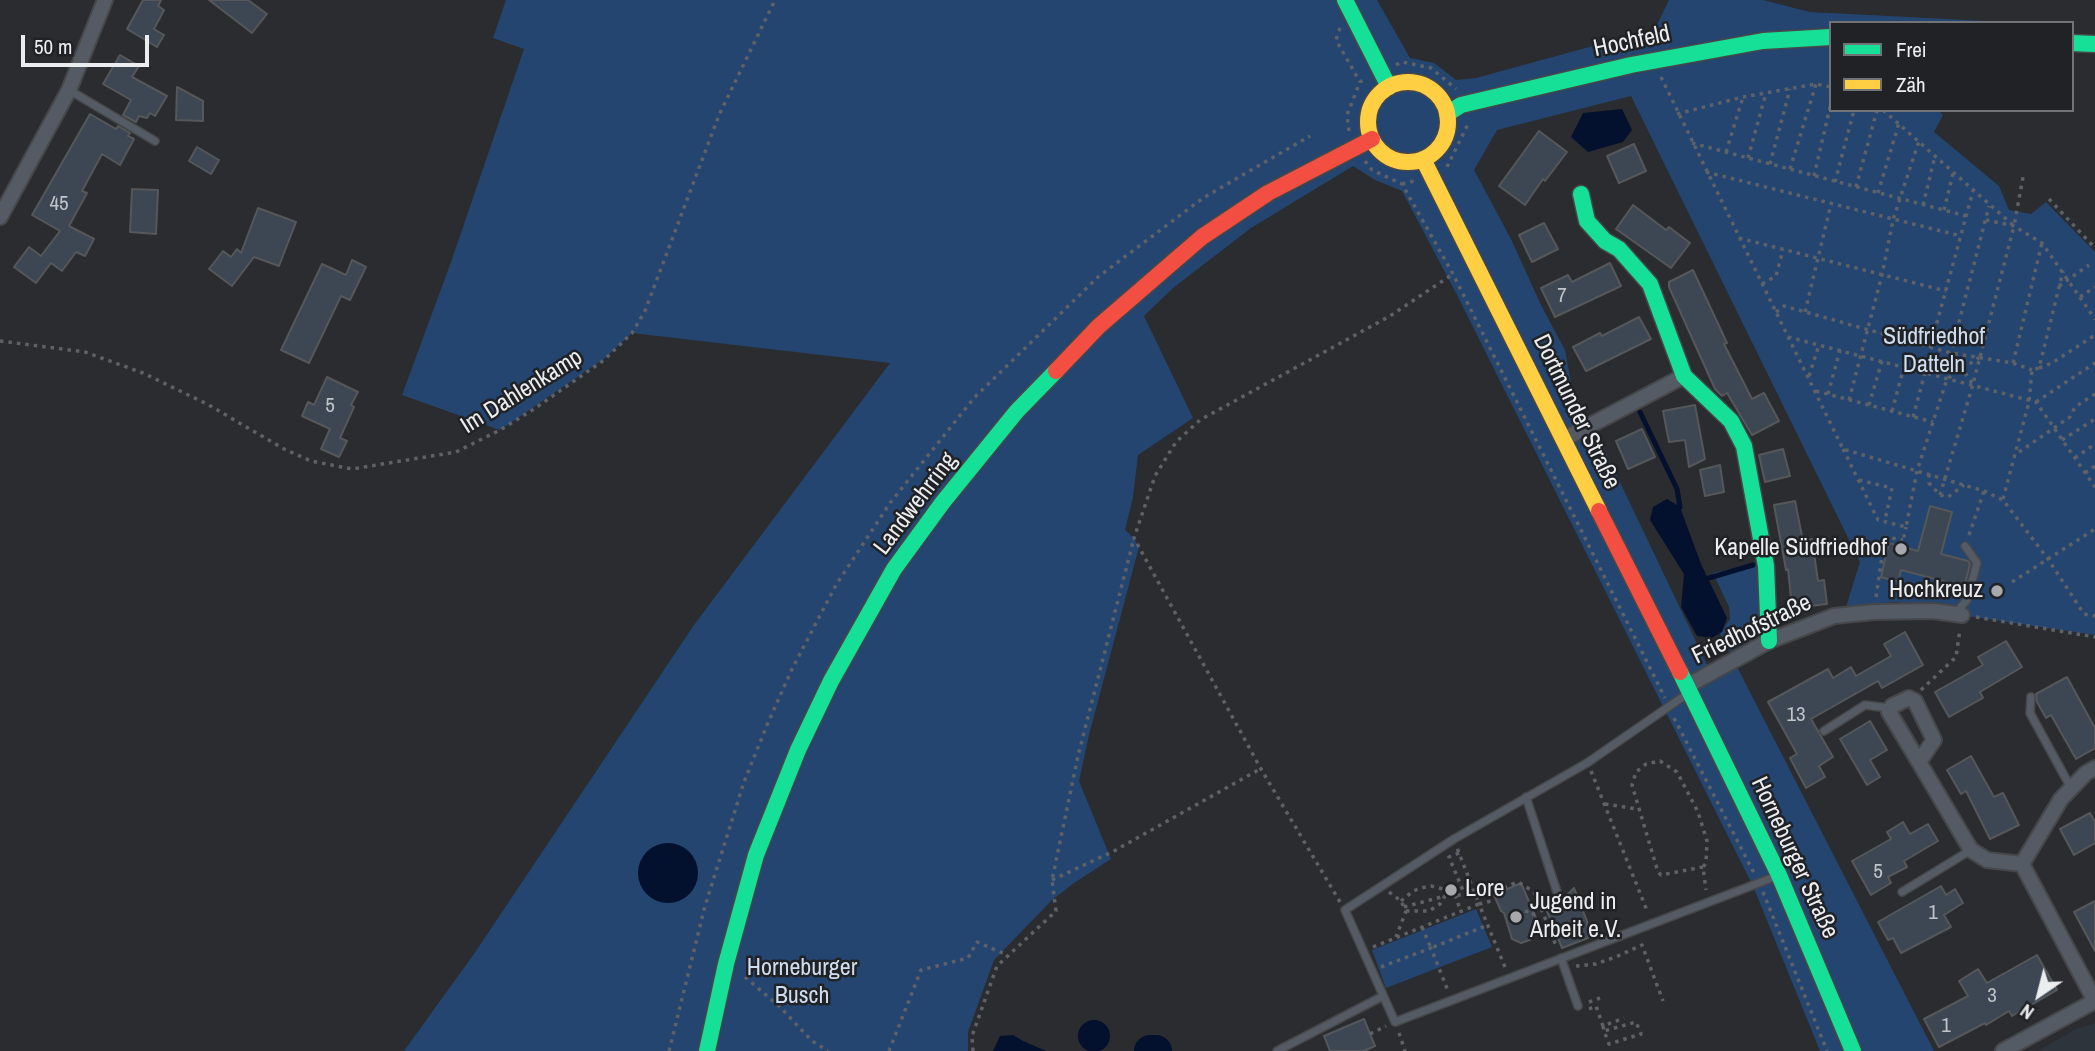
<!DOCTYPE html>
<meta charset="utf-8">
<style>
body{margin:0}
#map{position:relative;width:2095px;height:1051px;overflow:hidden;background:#2a2c2f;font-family:"Archivo Narrow",sans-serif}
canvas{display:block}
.legend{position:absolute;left:1829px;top:21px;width:245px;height:91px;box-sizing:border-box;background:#202226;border:2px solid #717376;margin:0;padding:9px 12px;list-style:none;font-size:21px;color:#ebedef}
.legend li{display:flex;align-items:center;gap:14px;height:35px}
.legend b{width:35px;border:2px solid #717376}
.north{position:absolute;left:2004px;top:960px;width:70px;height:70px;-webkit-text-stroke:5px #202226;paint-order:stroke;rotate:215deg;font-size:19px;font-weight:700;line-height:28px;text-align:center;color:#ebedef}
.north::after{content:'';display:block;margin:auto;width:24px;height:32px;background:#ebedef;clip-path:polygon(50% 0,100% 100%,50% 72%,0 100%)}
.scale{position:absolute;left:21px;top:35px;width:128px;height:32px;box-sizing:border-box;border:4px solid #ebedef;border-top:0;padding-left:9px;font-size:21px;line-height:24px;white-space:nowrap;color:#ebedef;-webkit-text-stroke:5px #202226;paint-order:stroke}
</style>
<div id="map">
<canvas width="2095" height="1051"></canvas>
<ul class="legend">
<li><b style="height:9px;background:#16e098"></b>Frei</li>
<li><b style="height:9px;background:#ffcf43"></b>Zäh</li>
</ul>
<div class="north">N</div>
<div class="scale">50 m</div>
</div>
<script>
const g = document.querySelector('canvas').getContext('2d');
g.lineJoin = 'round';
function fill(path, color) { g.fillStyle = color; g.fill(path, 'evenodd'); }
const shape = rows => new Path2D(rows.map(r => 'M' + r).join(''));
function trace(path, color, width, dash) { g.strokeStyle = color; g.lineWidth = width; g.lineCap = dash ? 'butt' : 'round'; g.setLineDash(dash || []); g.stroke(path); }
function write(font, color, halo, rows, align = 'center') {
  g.font = font + ' "Archivo Narrow",sans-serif'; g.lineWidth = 5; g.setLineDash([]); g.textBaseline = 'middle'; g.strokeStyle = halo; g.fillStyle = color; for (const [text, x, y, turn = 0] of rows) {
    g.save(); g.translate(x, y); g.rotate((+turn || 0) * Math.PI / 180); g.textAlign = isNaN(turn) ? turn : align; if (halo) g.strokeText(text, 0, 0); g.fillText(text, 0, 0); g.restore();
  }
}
const built = shape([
 [2095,1023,2095,1051,2038,1051,2076,1029]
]);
const green = shape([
 [506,0,1377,0,1410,58,1434,63,1456,80,1476,78,1655,29,1669,0,1763,0,1810,12,2025,23,1831,23,1831,110,1938,110,1943,115,1934,132,1999,186,2009,210,2031,214,2046,202,2095,252,2095,635,1933,611,1896,602,1846,607,1860,562,1631,96,1497,130,1474,170,1511,239,1541,305,1565,350,1571,383,1584,413,1597,434,1711,673,1734,661,1934,1051,1820,1051,1753,886,1456,293,1402,191,1375,180,1353,166,1251,228,1173,288,1144,316,1193,418,1138,455,1133,497,1125,530,1134,538,1139,547,1089,735,1079,781,1111,859,1074,883,1051,901,994,960,968,1032,968,1051,404,1051,476,951,694,625,890,363,632,333,605,358,500,430,402,395,451,262,524,49,493,38],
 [1759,563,1763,633,1730,652,1720,634,1730,619,1729,607,1713,573],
 [1476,909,1492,947,1386,988,1372,950]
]);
const water = shape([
 [1622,109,1632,130,1623,142,1588,152,1571,137,1583,113],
 [1667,499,1680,507,1701,564,1727,618,1722,632,1712,638,1697,636,1681,607,1684,574,1650,520,1653,507],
 '638 873a30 30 0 1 1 60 0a30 30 0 1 1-60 0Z',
 '1078 1036a16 16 0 1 1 32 0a16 16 0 1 1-32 0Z',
 [1013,1035,1023,1041,1046,1051,993,1051,1000,1036]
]);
const stream = shape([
 [1640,412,1677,489,1680,507],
 [1709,578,1753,565]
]);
const river = shape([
 [1150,1051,1156,1051]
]);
const building = shape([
 [143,0,161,0,158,6,164,10,154,29,164,35,157,47,127,29,143,0],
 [209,0,248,0,267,14,252,33,209,0],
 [120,55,139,66,132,77,167,96,155,116,150,113,147,118,139,116,136,122,123,115,131,100,103,84,120,55],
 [177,87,203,101,203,121,176,120,177,87],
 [90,114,116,129,118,126,130,133,128,136,134,139,120,165,102,154,82,191,87,193,69,226,94,239,85,256,76,252,62,271,51,263,36,283,14,267,29,247,41,256,60,231,32,215,90,114],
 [1539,131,1567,152,1545,181,1543,179,1525,205,1499,186,1539,131],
 [1634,144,1646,171,1619,183,1607,156,1634,144],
 [197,147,219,160,211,174,189,161,197,147],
 [132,189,158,190,156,234,130,232,132,189],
 [1633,205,1666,230,1669,227,1690,243,1671,268,1616,229,1633,205],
 [258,208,296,222,279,266,254,257,232,286,209,269,223,251,231,257,237,249,241,253,258,208],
 [1544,223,1558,249,1532,262,1519,235,1544,223],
 [352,260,366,267,350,300,341,296,309,363,281,350,322,264,346,275,352,260],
 [1610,263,1621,286,1555,317,1541,288,1568,275,1572,282,1610,263],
 [1693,270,1727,343,1724,344,1752,399,1764,393,1779,421,1752,435,1727,393,1722,396,1715,389,1669,287,1669,282,1693,270],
 [1639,317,1651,339,1586,371,1573,347,1600,333,1602,336,1639,317],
 [327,377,358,392,351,405,354,407,340,438,347,441,339,457,321,449,330,429,302,416,308,402,314,405,327,377],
 [1695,405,1705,459,1689,467,1685,440,1669,442,1663,411,1695,405],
 [1642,429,1655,457,1628,469,1616,441,1642,429],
 [1783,449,1790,476,1765,482,1759,455,1783,449],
 [1720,465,1724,492,1705,496,1700,470,1720,465],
 [1795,501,1803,541,1812,539,1818,581,1824,580,1827,604,1792,608,1788,569,1786,570,1774,505,1795,501],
 [1930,506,1952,512,1941,554,1968,561,1970,564,1962,595,1945,591,1947,582,1901,570,1898,582,1881,577,1889,543,1918,551,1930,506],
 [1905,632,1923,665,1882,688,1878,681,1811,719,1833,757,1819,766,1825,777,1806,788,1790,758,1797,754,1768,702,1828,669,1833,678,1851,667,1856,676,1891,656,1884,644,1905,632],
 [2006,641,2022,667,1980,692,1983,698,1949,717,1935,692,1983,665,1978,657,2006,641],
 [2067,677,2095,728,2095,748,2076,759,2051,715,2046,718,2037,702,2036,694,2067,677],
 [1870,721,1887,750,1870,760,1880,777,1867,785,1840,739,1870,721],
 [1971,756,1994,797,2003,793,2019,825,1990,839,1966,791,1961,794,1947,770,1971,756],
 [2090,813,2095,822,2095,843,2074,855,2060,829,2090,813],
 [1903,822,1910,834,1928,824,1938,841,1904,861,1907,867,1888,877,1891,883,1871,895,1852,861,1891,839,1887,832,1903,822],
 [1521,883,1539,925,1530,940,1521,943,1512,939,1504,913,1501,911,1494,895,1521,883],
 [1941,886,1946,895,1955,889,1963,903,1944,915,1951,927,1901,953,1893,938,1888,940,1878,922,1941,886],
 [1574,888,1587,921,1588,938,1562,948,1546,909,1562,900,1574,888],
 [2095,901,2095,951,2074,912,2095,901],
 [2037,955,2057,990,2012,1016,2009,1011,1986,1025,1985,1023,1939,1047,1924,1019,1968,996,1959,981,1978,969,1987,983,2037,955],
 [1364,1019,1375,1046,1364,1051,1330,1051,1324,1036,1364,1019]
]);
const path = shape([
 [1340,28,1336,40,1360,82],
 [1396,65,1402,62,1431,68,1456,89],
 [1661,77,1843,449,1984,491,2003,500,2048,559,2084,614,2095,616],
 [1883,110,2014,226,2023,177],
 [1677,114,1743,97,1816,84,1831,87],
 [1349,131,1347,115,1360,82,1367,78],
 [1692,143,1966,216],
 [1726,152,1743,97],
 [1748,158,1766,93],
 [1365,161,1372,170,1402,184,1453,274,1665,698],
 [1770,164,1790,89],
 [1447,167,1469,122],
 [1790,169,1816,84],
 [1706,172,1961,236],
 [1814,176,1831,103],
 [1835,182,1854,110],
 [1402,184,1414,181],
 [1856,187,1877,110],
 [1878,193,1899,123],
 [2049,199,2095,248],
 [1923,205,1935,156],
 [1944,210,1953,173],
 [1986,220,2014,226,2042,243,2095,319],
 [1739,238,1946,291],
 [1762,284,1776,276,1783,250],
 [2059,286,2089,265],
 [2080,297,2095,287],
 [1776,312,1784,306,1951,353,2013,363,2032,370],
 [1805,312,1831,204],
 [1788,337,2036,402,2095,487],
 [0,341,85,352,143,373,207,404,284,449,311,461,352,469,456,452,500,430,534,409,604,360,632,333,645,311,719,115,775,0],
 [1930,348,1973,191],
 [2013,363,2042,243],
 [2039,368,2052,363,2095,335],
 [1809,376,1819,345],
 [1972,383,1951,353,1989,206],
 [1816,391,1933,422],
 [1828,394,1840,350],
 [1849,400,1882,275,1893,220,1919,141],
 [2036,402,2095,363],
 [1869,405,1882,361],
 [1892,411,1904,367],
 [1913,417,1925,373],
 [2062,440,2095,419],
 [1843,449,1878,520,1906,527,1917,471,1947,379,1980,357],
 [2019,452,2070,417,2075,407,2095,394],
 [2075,458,2095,444],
 [2085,473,2095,466],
 [1929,474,1929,483,1940,495,1948,497,1964,485],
 [1859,480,1892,488,1885,520],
 [1940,495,1973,384,2014,226],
 [2003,499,2029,402,2032,370,2039,368,2063,271],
 [1969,535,1984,491],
 [1902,546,1906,527],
 [2012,582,2095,529],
 [1876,597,1885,537,1903,540],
 [1976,617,2095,637],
 [1921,690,1956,657,1960,629],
 [1674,718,1754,873],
 [1591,771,1648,913],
 [1605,804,1637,809],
 [1459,853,1449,857,1464,893],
 [1703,867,1661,875,1658,872,1632,785,1636,772,1646,764,1660,761,1677,772,1698,812,1707,841,1706,863,1703,867,1706,890],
 [1052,880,1114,851,1260,769],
 [1449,887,1453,888,1453,893,1448,892,1449,887],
 [1389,892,1401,901,1406,911,1396,937],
 [1763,892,1827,1051],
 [1453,893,1452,896,1474,893],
 [1455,895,1461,912],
 [1549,899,1539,903,1557,948],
 [1401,901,1413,891,1421,888,1431,886,1447,890],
 [1340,902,1261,769,1134,538,1155,476,1176,442,1200,420,1390,316,1453,274],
 [1404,907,1445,896],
 [1406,911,1429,911,1440,904,1445,896,1452,896],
 [1525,911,1533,912,1536,925,1540,929,1545,932,1550,930],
 [1422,927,1431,948,1488,925],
 [1373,947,1479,904,1457,848],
 [1576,966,1596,964,1618,956,1642,945,1663,1001],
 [1381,967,1431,948,1448,991],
 [1505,967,1479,904,1491,901,1492,892,1518,882,1534,892,1539,903],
 [745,977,780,1007,812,1041,828,1051],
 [1589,1002,1600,998],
 [1589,1009,1596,1006,1603,1026,1624,1018],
 [1603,1026,1604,1031,1609,1044,1641,1034,1636,1022,1604,1031],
 [1399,1033,1405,1051],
 [1370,1034,1386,1026],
 [669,1051,705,906,744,782,767,725,792,669,836,585,890,503,974,398,1098,277,1203,198,1310,136],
 [889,1051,921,970,968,958,977,942,1007,955],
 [973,1051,972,1036,997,966,1056,911,1052,880,1078,756,1134,538]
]);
const lane = shape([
 [69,90,155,141],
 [1956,613,1967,600,1977,563,1965,546],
 [1690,692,1587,763,1454,839,1345,910,1395,1022,1777,876],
 [2031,697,2030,713,2071,788],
 [1824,731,1865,705,1889,708],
 [1526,797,1558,895],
 [1902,892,1971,850],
 [1561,958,1578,1006],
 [1277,1051,1383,996]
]);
const street = shape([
 [0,217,69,90,105,0],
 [1564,439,1684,376],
 [1687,686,1769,641,1834,616,1874,612,1933,611,1962,615],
 [1909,698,1915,701,1934,740,1919,762,1889,712,1892,706,1909,698],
 [1919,762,1971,850,1987,860,2022,864],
 [2022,864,2095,1001],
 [2022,864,2061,799,2086,773,2095,768],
 [2003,1051,2095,1001]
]);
const fast = shape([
 [1345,0,1389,87],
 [2072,43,2095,44],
 [1447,114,1461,105,1631,65,1763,41,1831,37],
 [1581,194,1587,221,1605,241,1619,249,1650,284,1684,376,1731,421,1744,446,1766,566,1769,641],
 [1680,672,1779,875,1853,1051],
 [707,1051,726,964,756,855,798,750,831,681,894,569,943,502,1017,411,1056,371]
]);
const slow = shape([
 '1368 122a40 40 0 1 1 80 0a40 40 0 1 1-80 0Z',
 [1423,159,1599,511]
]);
const jam = shape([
 [1056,371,1099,326,1202,237,1268,193,1372,139],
 [1599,511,1680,672]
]);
const markers = [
 [1901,549,7,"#a7a9ac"],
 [1997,591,7,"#a7a9ac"],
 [1451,890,7,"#a7a9ac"],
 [1516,917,7,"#a7a9ac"]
];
const numberNames = [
 ["45",59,204],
 ["7",1562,296],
 ["5",330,406],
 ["13",1796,715],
 ["5",1878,872],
 ["1",1933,913],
 ["3",1992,996],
 ["1",1946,1026]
];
const streetNames = [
 ["Hochfeld",1632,42,-12],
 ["Im Dahlenkamp",522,392,-32],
 ["Dortmunder Straße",1576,412,64],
 ["Landwehrring",916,504,-53],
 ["Friedhofstraße",1752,630,-26],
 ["Horneburger Straße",1794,858,65]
];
const parkNames = [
 ["Südfriedhof",1934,338],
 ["Datteln",1934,366],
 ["Horneburger",802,969],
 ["Busch",802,997]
];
const poiNames = [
 ["Kapelle Südfriedhof",1887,549],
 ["Hochkreuz",1983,591],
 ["Lore",1465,890,"left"],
 ["Jugend in",1530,903,"left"],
 ["Arbeit e.V.",1530,931,"left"]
];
fill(built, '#2e343c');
fill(green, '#244570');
fill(water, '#04112e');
trace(stream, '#04112e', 5);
trace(river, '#04112e', 32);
fill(building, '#3d4754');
trace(building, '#555759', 2);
trace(lane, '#464749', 10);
trace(street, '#464749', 18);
trace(fast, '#464749', 19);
trace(slow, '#464749', 19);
trace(jam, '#464749', 19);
trace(path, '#5e6268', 3.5, [3.5, 5]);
trace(lane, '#545b64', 7);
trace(street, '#545b64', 14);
trace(fast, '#16e098', 16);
trace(slow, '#ffcf43', 16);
trace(jam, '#f24e42', 16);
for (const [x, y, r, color] of markers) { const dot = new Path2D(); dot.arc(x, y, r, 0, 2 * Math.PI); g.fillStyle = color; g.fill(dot); trace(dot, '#202226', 2.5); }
write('21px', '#c0c4c8', null, numberNames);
write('24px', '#ebedef', '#202226', streetNames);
write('24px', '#cfddf0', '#202226', parkNames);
write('24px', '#ebedef', '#202226', poiNames, 'right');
</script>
